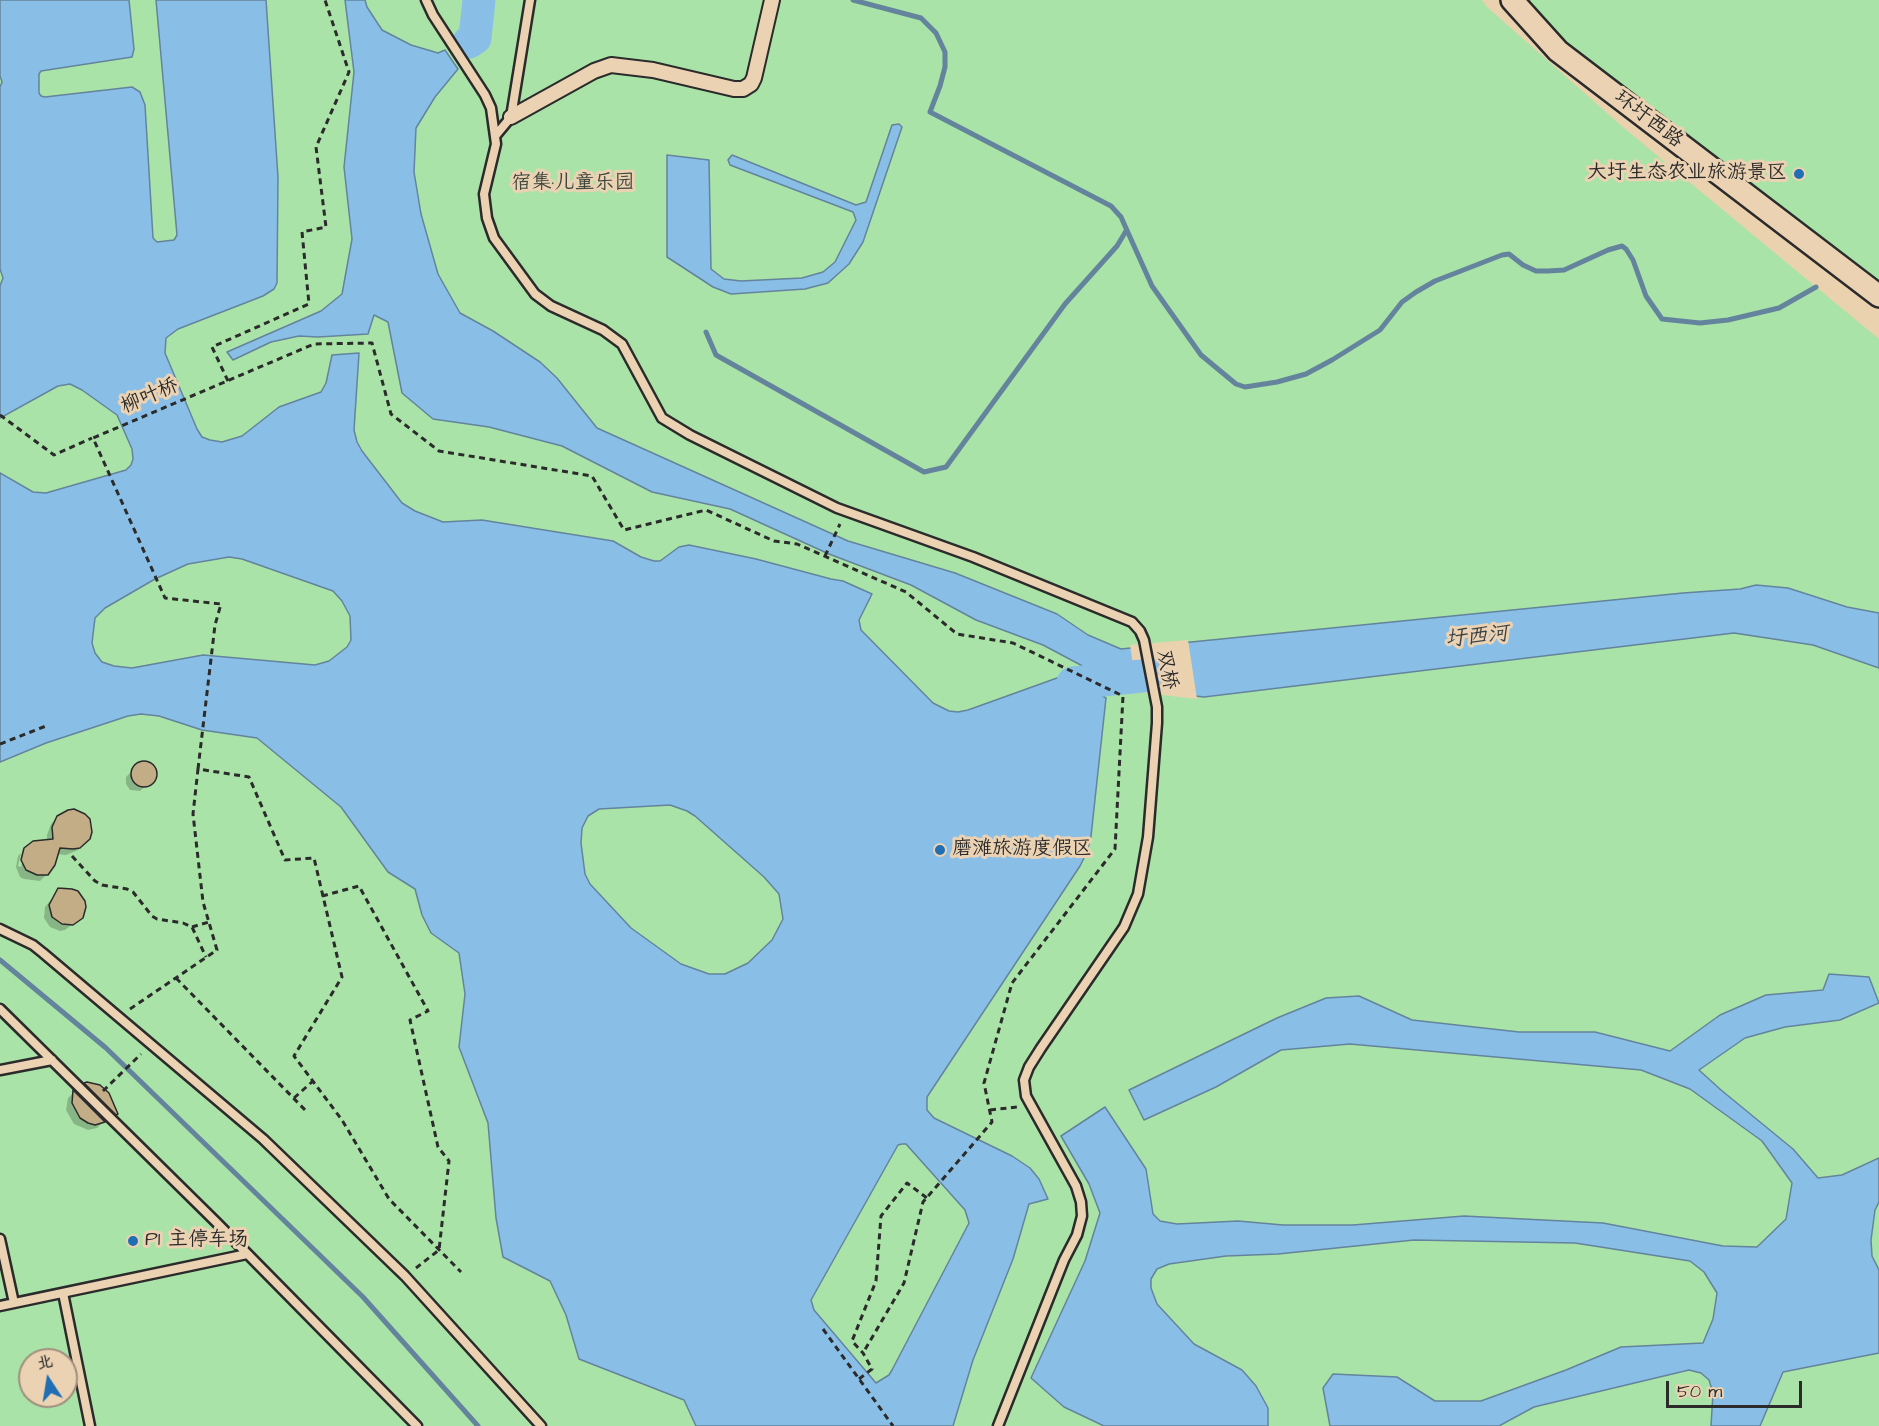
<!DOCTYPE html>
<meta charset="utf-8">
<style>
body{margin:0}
#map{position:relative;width:1879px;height:1426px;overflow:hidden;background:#ebd2af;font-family:"Architects Daughter","LXGW WenKai TC",sans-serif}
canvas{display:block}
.north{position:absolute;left:18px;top:1348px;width:60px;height:60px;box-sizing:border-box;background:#ebd2b3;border:2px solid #9e8f7d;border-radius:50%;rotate:348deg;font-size:16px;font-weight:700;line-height:24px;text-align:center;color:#2b2b2b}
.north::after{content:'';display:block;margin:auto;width:21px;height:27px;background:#1f6fb2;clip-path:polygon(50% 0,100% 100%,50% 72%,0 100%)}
.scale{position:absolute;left:1666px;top:1381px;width:136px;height:27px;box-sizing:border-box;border:3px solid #2b2b2b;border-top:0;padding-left:8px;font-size:18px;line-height:21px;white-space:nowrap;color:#2b2b2b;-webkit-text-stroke:4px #ebd2b3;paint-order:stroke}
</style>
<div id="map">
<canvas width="1879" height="1426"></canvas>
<div class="north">北</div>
<div class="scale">50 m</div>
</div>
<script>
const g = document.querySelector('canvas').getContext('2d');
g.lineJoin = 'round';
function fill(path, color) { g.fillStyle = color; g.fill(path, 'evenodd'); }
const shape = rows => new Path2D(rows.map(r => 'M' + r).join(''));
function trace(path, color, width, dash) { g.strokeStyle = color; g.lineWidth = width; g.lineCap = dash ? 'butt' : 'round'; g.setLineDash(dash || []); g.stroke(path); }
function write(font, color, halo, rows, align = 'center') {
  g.font = font + ' "Architects Daughter","LXGW WenKai TC",sans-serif'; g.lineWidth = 6; g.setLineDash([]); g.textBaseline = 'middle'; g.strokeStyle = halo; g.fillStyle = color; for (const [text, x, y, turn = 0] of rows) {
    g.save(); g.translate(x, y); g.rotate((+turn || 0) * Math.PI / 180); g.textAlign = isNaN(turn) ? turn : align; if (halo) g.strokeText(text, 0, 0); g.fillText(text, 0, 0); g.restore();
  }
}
const green = shape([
 [0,0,1482,0,1486,6,1624,128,1879,339,1879,1426,0,1426],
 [30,1360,66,1360,66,1396,30,1396],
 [1512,0,1879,0,1879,296,1558,51]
]);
const water = shape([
 [0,0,129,0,134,49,132,57,41,71,39,74,39,93,41,96,45,97,132,87,140,92,145,105,153,238,157,242,174,240,177,235,156,0,266,0,278,177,277,283,274,289,263,296,178,329,166,338,165,353,197,429,202,437,210,440,222,442,242,436,279,407,321,392,326,383,332,355,359,353,354,430,357,442,362,451,402,503,415,511,443,522,482,520,613,541,641,557,654,561,660,561,679,547,689,545,756,559,831,579,843,581,872,594,859,620,861,630,933,703,949,711,958,712,968,710,1057,678,1095,691,1106,698,1091,836,1087,852,1080,866,927,1097,927,1110,934,1118,1012,1156,1030,1168,1039,1179,1048,1199,1029,1204,1013,1259,973,1360,953,1426,696,1426,684,1400,579,1359,566,1315,550,1281,503,1257,496,1218,488,1123,459,1047,465,994,459,953,431,933,422,915,415,889,388,872,341,807,257,738,202,730,159,716,141,714,128,716,46,743,0,762,0,473,33,492,46,493,126,470,131,465,133,459,132,449,117,415,82,390,70,384,58,386,0,418,0,286,3,278,0,269,0,87,2,82,0,76,0,0],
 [229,557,242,559,333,591,342,601,350,616,351,640,347,647,329,661,315,665,203,655,132,668,114,666,102,662,95,653,92,643,95,618,105,608,155,579,188,564,229,557],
 [670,805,687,811,695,816,764,877,779,894,783,919,772,940,748,963,725,974,709,974,681,964,631,928,590,884,585,874,581,843,582,828,588,816,599,809,670,805],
 [902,1144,906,1144,965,1210,969,1223,892,1370,889,1375,876,1383,814,1310,811,1300,898,1145,902,1144],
 [345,0,365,0,367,7,382,30,411,45,438,53,445,50,458,69,435,97,416,128,414,172,421,214,438,274,460,313,493,331,540,362,557,378,597,428,848,541,955,573,1057,614,1088,635,1121,649,1683,593,1740,589,1756,585,1788,588,1847,607,1879,613,1879,668,1813,645,1734,633,1204,697,1124,688,1043,645,976,620,911,585,829,554,730,509,652,492,562,446,489,427,433,419,402,393,388,322,374,315,368,334,318,337,299,336,271,342,233,360,227,352,321,311,342,294,352,239,344,167,354,72,345,0],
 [899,124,902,127,863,242,849,264,828,283,805,289,731,294,713,287,667,257,667,155,709,160,711,269,724,279,741,281,802,278,823,272,835,262,856,220,853,212,730,165,728,160,732,155,856,205,866,202,892,125,899,124],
 [1829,974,1869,977,1879,1003,1840,1020,1785,1027,1745,1038,1699,1070,1721,1090,1793,1149,1818,1178,1842,1175,1879,1158,1879,1202,1875,1210,1871,1240,1872,1256,1879,1270,1879,1353,1783,1372,1760,1426,1711,1426,1713,1393,1709,1380,1701,1373,1689,1370,1534,1407,1499,1426,1330,1426,1323,1388,1333,1374,1397,1377,1435,1401,1481,1401,1566,1370,1621,1347,1703,1343,1713,1319,1717,1293,1704,1272,1690,1261,1575,1243,1414,1240,1278,1254,1226,1256,1169,1264,1157,1269,1151,1279,1151,1288,1157,1304,1194,1344,1242,1370,1256,1386,1268,1408,1268,1426,1104,1426,1064,1407,1031,1378,1085,1261,1100,1213,1089,1184,1061,1136,1105,1107,1146,1169,1153,1214,1160,1221,1177,1224,1238,1221,1283,1225,1353,1225,1464,1216,1603,1223,1723,1246,1757,1247,1786,1219,1792,1183,1762,1141,1690,1089,1641,1070,1350,1044,1281,1050,1216,1087,1144,1120,1129,1090,1277,1018,1326,998,1359,996,1412,1020,1519,1032,1595,1032,1670,1051,1720,1015,1766,995,1823,990,1829,974]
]);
const pier = shape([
 [1188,640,1197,699,1137,692,1130,645]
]);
const shadow = shape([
 [146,763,154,770,155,777,140,791,130,790,126,784,126,777,139,764],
 [58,817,85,843,78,850,66,855,57,854,47,874,40,881,24,879,20,877,16,867,18,856,21,853,18,866,21,867,26,849,47,841,47,835,51,824],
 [59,890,82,917,65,930,60,931,50,927,44,918,45,907],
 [84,1084,99,1087,116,1114,109,1120,79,1090],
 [96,1093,103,1100,103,1104,94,1095],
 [73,1093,103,1122,97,1128,88,1130,74,1124,66,1110,68,1098]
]);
const stream = shape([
 [853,0,921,18,936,33,945,52,945,67,940,86,930,112,1111,206,1121,217,1152,286,1201,355,1236,384,1245,387,1277,382,1306,374,1332,360,1380,330,1402,302,1416,292,1435,281,1502,255,1509,254,1523,265,1536,271,1548,271,1564,270,1608,250,1622,246,1626,249,1633,260,1646,296,1662,319,1700,323,1728,320,1779,308,1816,287],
 [706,332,716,355,924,472,946,467,1065,304,1117,246,1126,231],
 [0,960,106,1048,363,1297,478,1426]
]);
const river = shape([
 [469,42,475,38,479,0],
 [1073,683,1152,675]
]);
const building = shape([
 '131 774a13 13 0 1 1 26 0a13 13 0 1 1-26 0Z',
 [74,809,85,814,90,819,92,832,90,839,80,848,73,849,60,848,55,865,48,875,37,875,26,870,21,860,24,848,33,841,53,839,52,827,57,816,68,810,74,809],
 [58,888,72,889,78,891,85,901,86,907,83,918,73,925,62,924,52,917,49,905,58,888],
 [87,1082,100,1085,109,1093,118,1114,116,1115,84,1083,87,1082],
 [73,1090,105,1122,95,1125,88,1123,80,1118,72,1103,73,1090]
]);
const path = shape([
 [228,381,212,347,309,304,302,232,326,227,316,147,349,72,325,0],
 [0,415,54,455,92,438],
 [825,556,840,524],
 [0,744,46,726],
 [198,769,215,625,221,604,165,598,93,438,314,344,372,343,391,414,439,451,592,476,624,530,706,510,774,541,797,544,906,592,957,634,1013,643,1123,696,1115,849,1012,983,984,1083,992,1122,923,1202,904,1283,863,1353],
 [72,856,95,881,102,885,127,889,133,892,152,916,157,919,183,923,192,927,206,957],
 [322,896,359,886,428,1011,410,1020,438,1147,449,1161,439,1250,416,1268],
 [192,927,209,922],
 [176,978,308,1113],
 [130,1009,217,950,203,902,193,814,198,769,249,777,285,860,314,858,342,977,294,1056,342,1120,389,1199,461,1272],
 [103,1091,141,1054],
 [294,1098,313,1081],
 [990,1110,1017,1107],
 [823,1329,893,1426],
 [859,1379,872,1369,863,1353,852,1341,876,1281,881,1216,907,1183,927,1198]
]);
const service = shape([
 [426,0,433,15,485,95,491,108,496,144,484,194,487,218,494,238,535,294,551,306,603,330,622,344,662,418,690,435,837,508,973,557,1132,622,1140,631,1144,640,1157,707,1157,723,1148,837,1138,894,1124,927,1041,1048,1029,1067,1024,1080,1026,1096,1076,1186,1081,1202,1082,1216,1077,1235,1064,1260,998,1426],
 [496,135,511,117,530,0],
 [0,929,33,945,43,953,263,1139,405,1276,541,1426],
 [0,1009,217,1223,417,1426],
 [0,1070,52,1060],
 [0,1239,14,1303],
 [63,1293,90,1426],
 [0,1306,247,1254]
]);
const pedestrian = shape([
 [511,117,594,71,611,65,653,70,734,89,743,89,751,84,754,78,772,0]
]);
const tertiary = shape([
 [1512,0,1558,51,1879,296]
]);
const markers = [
 [1799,174,6,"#1f6fb2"],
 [940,850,6,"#1f6fb2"],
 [133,1241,6,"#1f6fb2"]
];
const streetNames = [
 ["环圩西路",1648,120,37],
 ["柳叶桥",150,397,-23],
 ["双桥",1166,670,79]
];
const poiNames = [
 ["大圩生态农业旅游景区",1787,174,"right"],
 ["磨滩旅游度假区",952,850],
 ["P1 主停车场",145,1241]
];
const parkNames = [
 ["宿集·儿童乐园",573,184]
];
const waterNames = [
 ["圩西河",1477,638,-6]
];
fill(green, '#aae3a7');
fill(water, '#89bfe7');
trace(water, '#63849c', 1.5);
fill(pier, '#ebd2af');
fill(shadow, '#0003');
trace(stream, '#63849c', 5);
trace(river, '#89bfe7', 33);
fill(building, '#c2ad87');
trace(building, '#2b2b2b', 1.5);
trace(service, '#2b2b2b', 13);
trace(pedestrian, '#2b2b2b', 18);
trace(tertiary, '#2b2b2b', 26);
trace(path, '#2b2b2b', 3, [6, 4.5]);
trace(service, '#ebd2b3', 8);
trace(pedestrian, '#ebd2b3', 14);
trace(tertiary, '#ebd2b3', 21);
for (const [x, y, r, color] of markers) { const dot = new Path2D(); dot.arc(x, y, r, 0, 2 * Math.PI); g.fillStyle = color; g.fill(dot); trace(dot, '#ebd2b3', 2); }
write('20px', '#2b2b2b', '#ebd2b3', streetNames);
write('20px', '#2b2b2b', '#ebd2b3', poiNames, 'left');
write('20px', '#3e473e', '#ebd2b3', parkNames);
write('italic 21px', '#394147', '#ebd2b3', waterNames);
</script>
